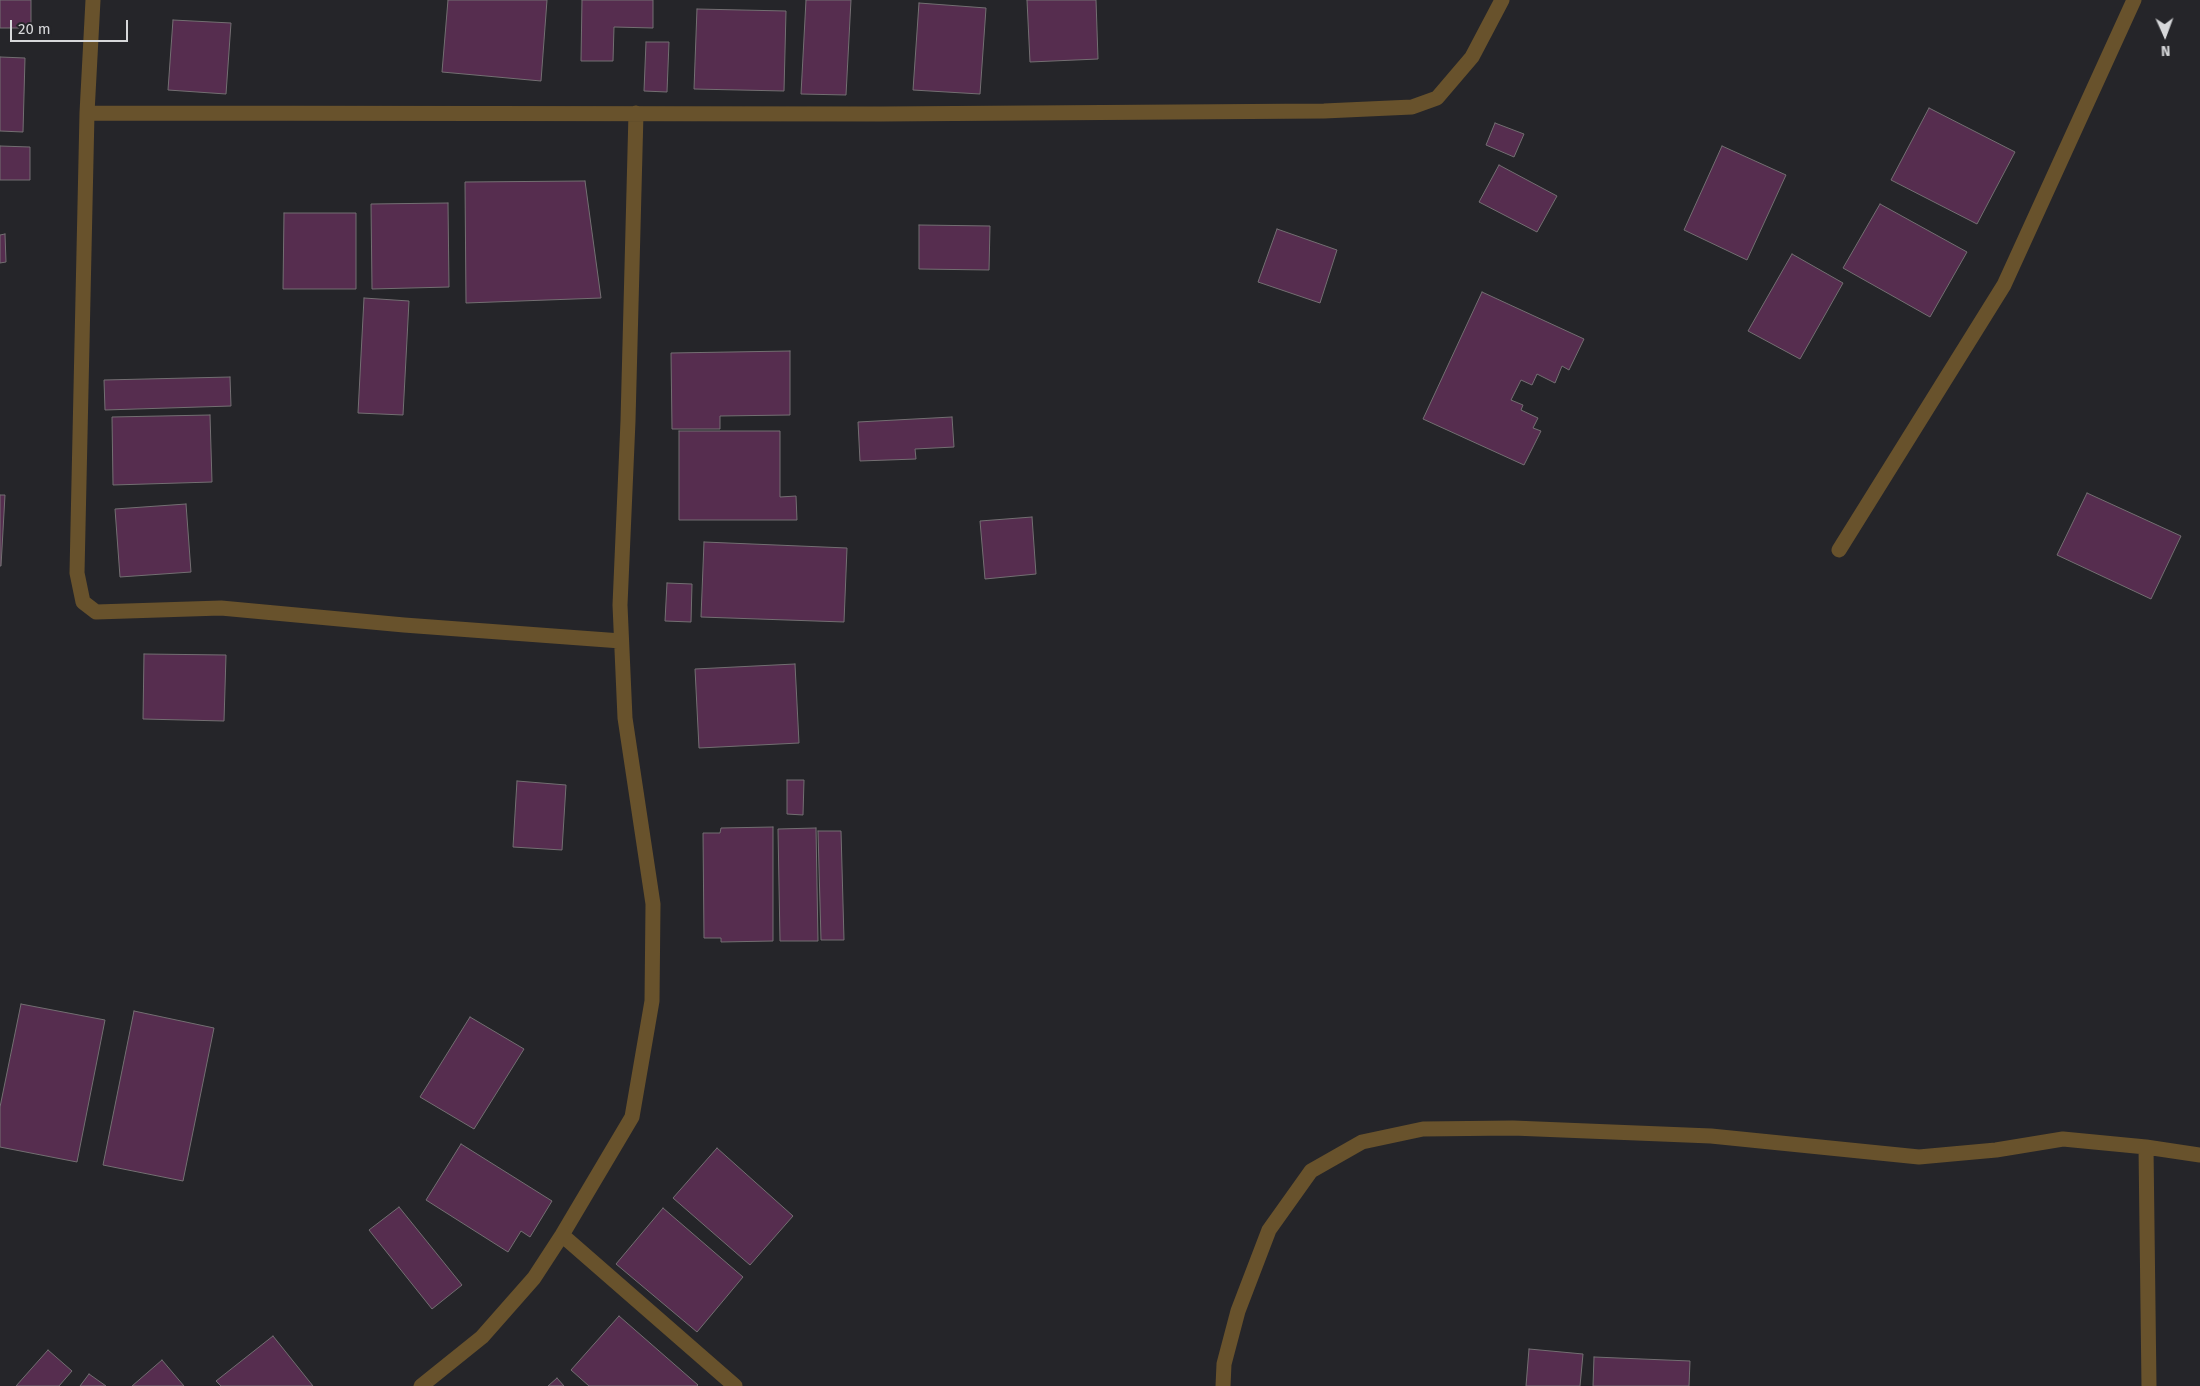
<!DOCTYPE html>
<style>
body{margin:0}
#map{position:relative;width:2200px;height:1386px;overflow:hidden;background:#252529;font-family:"Fira Sans",sans-serif}
canvas{display:block}
.north{position:absolute;left:2140px;top:10px;width:50px;height:50px;-webkit-text-stroke:4px #252529;paint-order:stroke;rotate:178deg;font-size:14px;font-weight:700;line-height:20px;text-align:center;color:#d7d8da}
.north::after{content:'';display:block;margin:auto;width:18px;height:22px;background:#d7d8da;clip-path:polygon(50% 0,100% 100%,50% 72%,0 100%)}
.scale{position:absolute;left:10px;top:20px;width:118px;height:22px;box-sizing:border-box;border:2px solid #d7d8da;border-top:0;padding-left:6px;font-size:15px;line-height:18px;white-space:nowrap;color:#d7d8da;-webkit-text-stroke:4px #252529;paint-order:stroke}
</style>
<div id="map">
<canvas width="2200" height="1386"></canvas>
<div class="north">N</div>
<div class="scale">20 m</div>
</div>
<script>
const g = document.querySelector('canvas').getContext('2d');
g.lineJoin = 'round';
function fill(path, color) { g.fillStyle = color; g.fill(path, 'evenodd'); }
const shape = rows => new Path2D(rows.map(r => 'M' + r).join(''));
function trace(path, color, width, dash) { g.strokeStyle = color; g.lineWidth = width; g.lineCap = dash ? 'butt' : 'round'; g.setLineDash(dash || []); g.stroke(path); }
const building = shape([
 [0,0,31,0,31,28,0,28,0,0],
 [448,0,547,0,541,81,442,72,448,0],
 [582,0,653,0,653,28,614,27,613,61,581,61,582,0],
 [806,0,851,0,846,95,801,94,806,0],
 [1027,0,1096,0,1098,59,1030,62,1027,0],
 [919,3,986,8,980,94,913,90,919,3],
 [697,9,786,11,784,91,694,89,697,9],
 [173,20,231,23,226,94,168,90,173,20],
 [646,42,669,42,667,92,644,91,646,42],
 [0,57,25,58,23,132,0,131,0,57],
 [1929,108,2015,152,1977,224,1891,180,1929,108],
 [1495,123,1524,134,1514,157,1486,145,1495,123],
 [0,146,30,147,30,180,0,180,0,146],
 [1722,146,1786,175,1747,260,1684,230,1722,146],
 [1499,165,1557,196,1537,232,1479,202,1499,165],
 [585,181,601,298,466,303,465,182,585,181],
 [448,203,449,287,372,289,371,204,448,203],
 [1880,204,1967,252,1930,317,1843,268,1880,204],
 [284,213,356,213,356,289,283,289,284,213],
 [919,225,990,226,989,270,919,269,919,225],
 [1277,229,1337,250,1320,303,1258,282,1277,229],
 [5,234,6,262,0,263,0,235,5,234],
 [1792,254,1843,283,1800,359,1748,331,1792,254],
 [1482,292,1584,339,1569,370,1562,366,1555,383,1537,374,1532,385,1521,380,1511,400,1523,405,1521,410,1538,418,1533,428,1541,431,1524,465,1423,419,1482,292],
 [364,298,409,301,403,415,358,413,364,298],
 [790,351,790,415,720,416,720,429,672,429,671,353,790,351],
 [230,377,231,406,105,410,104,380,230,377],
 [210,415,212,482,113,485,112,417,210,415],
 [952,417,954,447,915,449,916,459,860,461,858,422,952,417],
 [679,431,780,431,780,497,796,496,797,520,679,520,679,431],
 [2087,493,2181,536,2151,599,2057,555,2087,493],
 [0,495,5,495,1,566,0,566,0,495],
 [186,504,191,572,120,577,115,509,186,504],
 [1032,517,1036,574,985,579,980,521,1032,517],
 [704,542,847,548,844,622,701,617,704,542],
 [667,583,692,584,691,622,665,621,667,583],
 [144,654,226,655,224,721,143,719,144,654],
 [795,664,799,743,699,748,695,669,795,664],
 [787,780,804,780,803,815,787,814,787,780],
 [517,781,566,785,562,850,513,847,517,781],
 [773,827,773,941,721,942,721,938,704,938,703,833,720,833,721,828,773,827],
 [816,828,818,941,780,941,778,829,816,828],
 [818,831,841,831,844,940,821,940,818,831],
 [21,1004,105,1020,77,1162,0,1147,0,1107,21,1004],
 [134,1011,214,1028,183,1181,103,1165,134,1011],
 [470,1017,524,1049,474,1129,420,1097,470,1017],
 [461,1144,552,1201,530,1237,521,1231,508,1252,426,1200,461,1144],
 [717,1148,793,1216,750,1265,673,1198,717,1148],
 [399,1207,462,1285,432,1309,369,1230,399,1207],
 [663,1208,743,1277,697,1332,616,1264,663,1208],
 [619,1316,698,1385,697,1386,589,1386,571,1370,619,1316],
 [273,1336,313,1386,221,1386,216,1381,273,1336],
 [1529,1349,1583,1354,1580,1386,1526,1386,1529,1349],
 [48,1350,72,1371,59,1386,16,1386,48,1350],
 [1594,1357,1690,1361,1689,1386,1593,1386,1594,1357],
 [162,1360,184,1386,132,1386,162,1360],
 [89,1374,106,1386,80,1386,89,1374],
 [557,1378,564,1386,548,1386,557,1378]
]);
const minor = shape([
 [93,0,87,113,77,573,83,602,96,612,221,608,404,625,621,641],
 [87,113,881,114,1324,111,1412,107,1437,98,1472,57,1502,0],
 [1839,550,2004,285,2134,0],
 [2146,1147,2149,1386],
 [562,1235,735,1386],
 [421,1386,482,1337,534,1278,562,1235,632,1117,652,1001,653,904,625,718,620,605,628,421,636,113],
 [1223,1386,1224,1364,1238,1311,1269,1230,1311,1171,1362,1142,1423,1129,1513,1128,1711,1136,1919,1157,1996,1150,2063,1139,2146,1147,2200,1155]
]);
fill(building, '#562d4f');
trace(building, '#736f72', 1);
trace(minor, '#68522c', 15);
</script>
